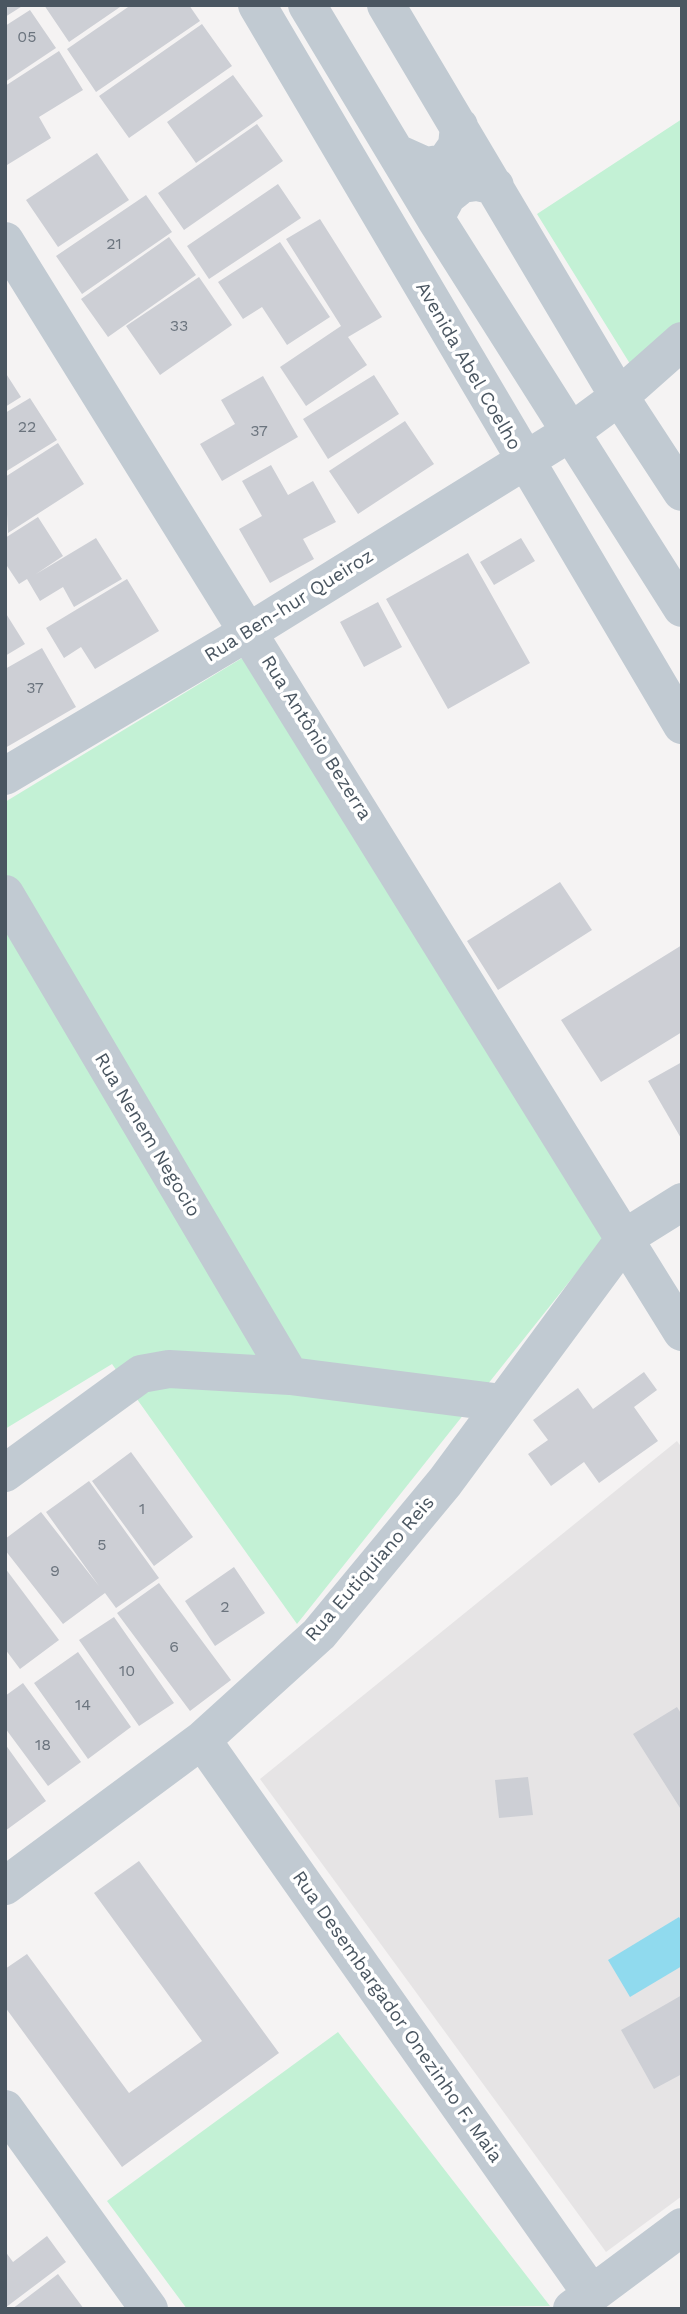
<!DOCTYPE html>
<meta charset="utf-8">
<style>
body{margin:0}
#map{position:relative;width:687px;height:2314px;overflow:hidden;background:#f5f3f3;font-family:"Work Sans",sans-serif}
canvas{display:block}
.frame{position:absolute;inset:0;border:7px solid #4a5661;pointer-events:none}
</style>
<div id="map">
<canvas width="687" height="2314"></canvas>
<div class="frame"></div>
</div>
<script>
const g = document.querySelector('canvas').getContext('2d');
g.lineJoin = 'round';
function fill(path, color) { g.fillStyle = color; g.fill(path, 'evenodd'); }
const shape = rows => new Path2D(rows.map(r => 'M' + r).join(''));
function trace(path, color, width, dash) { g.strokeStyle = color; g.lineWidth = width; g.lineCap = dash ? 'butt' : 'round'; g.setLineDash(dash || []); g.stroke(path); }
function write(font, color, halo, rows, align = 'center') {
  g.font = font + ' "Work Sans",sans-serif'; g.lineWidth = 7; g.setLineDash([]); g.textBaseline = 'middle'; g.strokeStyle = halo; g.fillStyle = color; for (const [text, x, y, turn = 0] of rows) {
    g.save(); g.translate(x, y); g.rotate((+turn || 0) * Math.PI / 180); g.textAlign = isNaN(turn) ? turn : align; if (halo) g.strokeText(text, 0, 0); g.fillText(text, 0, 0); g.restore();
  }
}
const education = shape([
 [677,1441,682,1448,682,2196,606,2252,260,1779]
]);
const green = shape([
 [682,119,682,330,632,367,537,214],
 [247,655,608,1233,297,1624,112,1364,5,1429,5,802],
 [338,2032,550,2306,187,2309,107,2201]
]);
const water = shape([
 [679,1917,682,1922,682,1966,630,1997,608,1960]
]);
const building = shape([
 [5,5,24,5,5,17],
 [44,5,123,5,69,42],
 [131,5,189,5,200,21,96,92,67,49],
 [30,10,56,48,5,82,5,26],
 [202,24,232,66,129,138,99,96],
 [59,51,83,90,39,117,51,138,7,165,5,86],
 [233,75,263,116,196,163,167,122],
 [257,124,283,161,184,230,158,193],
 [97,153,129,200,58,247,26,200],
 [278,184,301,218,209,279,187,246],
 [146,195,172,232,82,294,56,256],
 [320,219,382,317,348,337,367,365,306,406,280,367,341,326,286,239],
 [169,237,196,275,108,337,81,299],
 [280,242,330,317,287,345,262,307,243,319,218,282],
 [199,277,232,325,160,375,126,326],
 [5,372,21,397,5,407],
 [374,375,399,414,328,459,303,419],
 [263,376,298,437,222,481,200,444,235,424,221,400],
 [30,398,57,440,5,472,5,413],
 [405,421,434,464,358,514,329,471],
 [58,443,84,484,8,533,5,477],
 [271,465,288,495,313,481,336,522,303,539,314,559,270,583,239,529,262,516,242,481],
 [38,517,63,556,36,574,96,538,122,579,74,607,63,587,40,601,27,579,19,584,5,563,5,538],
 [521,538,535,561,494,585,480,562],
 [468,553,530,663,448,709,386,599],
 [127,579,159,631,95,669,81,647,64,658,46,628],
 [378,602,402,647,364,667,340,622],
 [5,612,25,644,5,656],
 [42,648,76,707,5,748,5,669],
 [560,882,592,930,498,990,467,941],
 [682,945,682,1032,601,1082,561,1020],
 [682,1062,682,1140,648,1081],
 [644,1372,657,1390,634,1407,658,1441,599,1483,584,1462,551,1486,528,1454,548,1440,533,1420,578,1388,593,1409],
 [131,1452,193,1537,154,1566,92,1481],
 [89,1481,159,1578,116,1608,105,1593,63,1624,5,1550,5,1539,41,1512,99,1586,46,1512],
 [234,1567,265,1613,215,1646,185,1601],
 [5,1568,59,1640,20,1669,5,1649],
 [159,1583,231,1680,190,1711,117,1613],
 [114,1617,174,1703,139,1726,79,1640],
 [78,1652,131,1727,88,1759,34,1683],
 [23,1683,81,1762,48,1786,5,1728,5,1696],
 [677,1707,682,1715,682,1811,633,1734],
 [5,1744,46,1801,5,1831],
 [528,1777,533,1815,499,1818,495,1780],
 [139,1861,279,2053,122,2167,5,2007,5,1969,27,1954,129,2093,202,2041,94,1893],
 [682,1995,682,2074,654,2089,621,2030],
 [47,2236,66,2262,5,2308,5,2251,13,2262],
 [58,2274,84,2309,12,2309]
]);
const minor = shape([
 [257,5,682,725],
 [307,5,435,218,682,608],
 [386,5,610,382,682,492],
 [397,153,426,166,445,163,457,146,459,126],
 [435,218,447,196,462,184,477,182,495,186],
 [5,241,682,1332],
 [5,776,250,631,571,432,620,396,682,341],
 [5,894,290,1376],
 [5,1473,141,1374,169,1369,290,1376,502,1403],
 [202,1740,591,2293],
 [5,1886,202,1740,319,1634,445,1482,626,1237,682,1202],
 [5,2109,149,2309],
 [572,2309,682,2227]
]);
const numberNames = [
 ["05",27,37],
 ["21",114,244],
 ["33",179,326],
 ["22",27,427],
 ["37",259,431],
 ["37",35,688],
 ["1",142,1509],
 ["5",102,1545],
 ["9",55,1571],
 ["2",225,1607],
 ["6",174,1647],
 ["10",127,1671],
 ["14",83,1705],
 ["18",43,1745]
];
const streetNames = [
 ["Avenida Abel Coelho",468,366,60],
 ["Rua Ben-hur Queiroz",289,606,-32],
 ["Rua Antônio Bezerra",316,738,58],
 ["Rua Nenem Negocio",147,1135,59],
 ["Rua Eutiquiano Reis",370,1569,-49],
 ["Rua Desembargador Onezinho F. Maia",397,2017,55]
];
fill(education, '#e6e4e5');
fill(green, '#c3f1d5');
fill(water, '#90daee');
fill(building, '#cdcfd5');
trace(minor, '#c1cad2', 38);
write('16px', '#6b747e', null, numberNames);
write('19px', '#4a5661', '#fff', streetNames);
</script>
